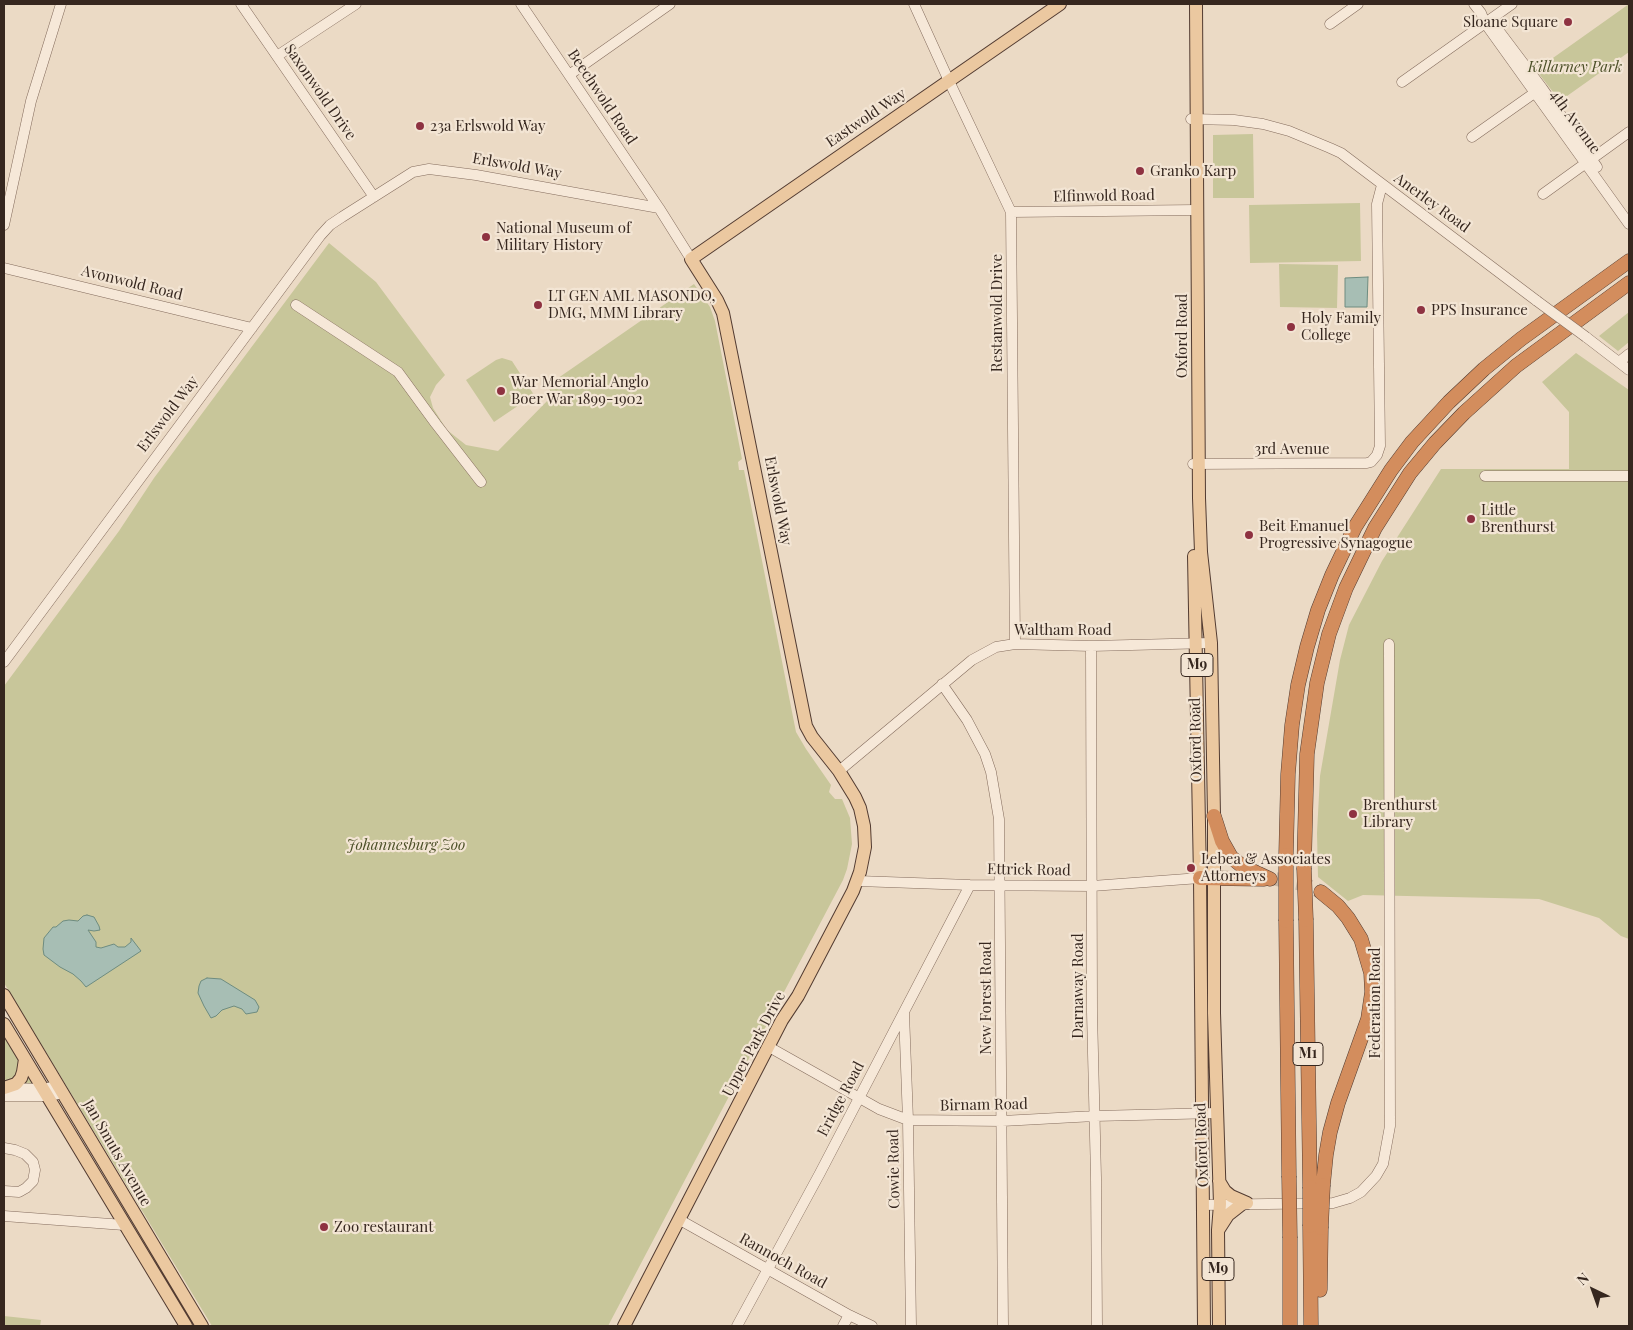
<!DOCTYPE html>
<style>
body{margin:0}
#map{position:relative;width:1633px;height:1330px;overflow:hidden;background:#ebdac5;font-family:"Playfair Display",serif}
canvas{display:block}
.frame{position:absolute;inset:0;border:5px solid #36271f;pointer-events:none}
.north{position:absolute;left:1568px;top:1265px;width:50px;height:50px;-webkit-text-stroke:4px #f3e5d4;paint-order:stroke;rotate:318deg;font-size:14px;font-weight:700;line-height:20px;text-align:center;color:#36271f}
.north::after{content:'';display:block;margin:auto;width:18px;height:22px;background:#36271f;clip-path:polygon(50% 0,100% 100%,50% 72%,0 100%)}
</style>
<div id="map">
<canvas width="1633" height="1330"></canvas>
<div class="frame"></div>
<div class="north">N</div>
</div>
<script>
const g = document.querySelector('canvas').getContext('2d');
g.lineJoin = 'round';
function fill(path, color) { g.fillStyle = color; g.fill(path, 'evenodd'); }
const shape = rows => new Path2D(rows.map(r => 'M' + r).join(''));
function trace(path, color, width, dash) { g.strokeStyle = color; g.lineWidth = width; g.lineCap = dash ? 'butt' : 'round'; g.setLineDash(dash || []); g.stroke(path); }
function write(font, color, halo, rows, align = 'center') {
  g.font = font + ' "Playfair Display",serif'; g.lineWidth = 4.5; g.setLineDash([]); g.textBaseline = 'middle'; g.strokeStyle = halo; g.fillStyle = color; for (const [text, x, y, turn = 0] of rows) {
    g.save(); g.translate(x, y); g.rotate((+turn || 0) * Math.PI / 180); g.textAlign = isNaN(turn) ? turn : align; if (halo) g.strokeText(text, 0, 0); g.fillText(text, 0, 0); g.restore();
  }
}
const green = shape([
 [1629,4,1629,52,1560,101,1536,70],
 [1253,134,1254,198,1213,198,1213,135],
 [1360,203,1361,261,1250,263,1249,205],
 [329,243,376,282,445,375,436,385,430,397,433,408,447,430,466,445,498,451,552,396,548,385,694,284,710,307,715,321,742,459,738,462,739,470,744,470,796,732,806,749,831,785,829,792,835,799,842,799,850,818,852,844,847,869,843,880,608,1326,212,1326,4,983,4,686,119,531,154,478],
 [1279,264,1338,265,1337,308,1280,307],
 [1629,312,1629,342,1618,351,1599,336],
 [1576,353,1629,390,1629,939,1621,936,1599,918,1539,899,1363,895,1348,901,1318,877,1317,833,1320,776,1340,660,1349,625,1382,561,1441,469,1569,469,1569,412,1542,382],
 [502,358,512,361,534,395,494,422,466,380,496,360],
 [4,1030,38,1086,4,1083],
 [4,1316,41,1320,40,1326,4,1326]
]);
const water = shape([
 [1368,277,1367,307,1345,307,1345,278,1368,277],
 [87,915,94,917,99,926,100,930,94,931,88,930,96,942,96,947,101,948,114,944,118,947,125,947,131,942,131,938,141,951,86,987,81,981,73,974,60,967,44,955,43,949,44,938,53,927,56,927,63,921,69,920,78,921,83,916,87,915],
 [207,978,221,979,255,1000,259,1007,257,1012,246,1014,242,1009,234,1006,222,1010,216,1016,211,1018,204,1006,198,993,199,986,201,981,207,978]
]);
const highwayTunnel = shape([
 [1276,879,1307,885,1321,892]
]);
const minor = shape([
 [241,4,374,197],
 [521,4,659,208],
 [914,4,949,81,1011,212,1015,644],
 [1474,4,1481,13,1485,23,1629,224],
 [1330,24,1358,4],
 [1496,27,1542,88,1597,167],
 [277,56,356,4],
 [569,75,670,4],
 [1402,82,1512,4],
 [1191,119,1234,120,1263,124,1289,131,1330,148,1341,153,1537,301],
 [1472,137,1540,89],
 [1543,194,1629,132],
 [1011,212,1197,210],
 [4,225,31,101,61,4],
 [4,268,252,328],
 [296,305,398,372,436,424,481,482],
 [1586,337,1629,370],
 [1619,362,1629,354],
 [1193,464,1367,463,1371,462,1377,455,1380,446,1377,204,1382,185],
 [1485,476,1629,476],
 [1091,646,1092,1012,1096,1177,1097,1326],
 [4,662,320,236,330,225,342,217,413,172,429,169,476,175,659,208,691,259],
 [942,684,967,720,985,754,991,772,999,819,1003,1326],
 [839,771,972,660,996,647,1015,644,1091,646,1211,643],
 [858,881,970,885,1092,886,1200,878],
 [904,1013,908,1120,911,1326],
 [769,1047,879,1109,908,1120,1002,1121,1095,1116,1217,1113],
 [7,1088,44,1089,58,1085],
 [4,1096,48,1096,63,1093],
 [4,1148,15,1150,25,1154,33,1162,35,1170,33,1181,26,1188,19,1192,4,1191],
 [1202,1205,1333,1203,1350,1198,1361,1192,1376,1176,1383,1164,1390,1126,1389,644],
 [4,1216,124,1225],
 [680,1220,849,1315,872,1326],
 [737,1326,820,1173,970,885],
 [843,1326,849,1315]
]);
const major = shape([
 [1196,4,1199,498,1201,552,1211,643,1214,816,1214,1013,1220,1204,1218,1230,1219,1326],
 [1194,556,1200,878,1204,1326],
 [4,995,202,1326],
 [4,1024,186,1326],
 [4,1088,16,1084,21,1078,23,1072,25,1059],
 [1219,1181,1225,1191,1231,1196,1247,1203],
 [1219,1229,1228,1215,1242,1204],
 [624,1326,782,1020,798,996,853,891,860,872,865,847,864,826,860,808,855,797,839,771,812,737,806,726,723,313,717,300,691,259,1060,4]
]);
const highway = shape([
 [1214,816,1222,841,1231,857,1242,866,1270,879],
 [1286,855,1288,774,1292,725,1298,685,1307,647,1318,610,1332,575,1355,527,1391,470,1412,442,1449,402,1484,369,1521,339,1629,261],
 [1304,868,1307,754,1317,683,1329,634,1346,588,1375,528,1410,473,1435,443,1464,413,1516,366,1629,283],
 [1200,878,1264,879],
 [1321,892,1338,906,1348,918,1361,939,1371,973,1372,992,1368,1019,1338,1103,1330,1132,1326,1155,1323,1185],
 [1306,920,1310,1187],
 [1286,921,1289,1176],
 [1310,1226,1311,1326],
 [1290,1238,1290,1326],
 [1320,1290,1321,1228]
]);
const minorBridge = shape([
 [1537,301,1586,337]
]);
const highwayBridge = shape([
 [1286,855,1286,921],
 [1304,868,1306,920],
 [1289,1176,1290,1238],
 [1310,1187,1310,1226],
 [1321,1228,1323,1185]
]);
const markers = [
 [1568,22,5,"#8e3241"],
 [420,126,5,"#8e3241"],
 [1140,171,5,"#8e3241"],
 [486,237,5,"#8e3241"],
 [538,305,5,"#8e3241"],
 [1421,310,5,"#8e3241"],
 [1291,327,5,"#8e3241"],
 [501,391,5,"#8e3241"],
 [1471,519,5,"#8e3241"],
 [1249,535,5,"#8e3241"],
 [1353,814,5,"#8e3241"],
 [1191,868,5,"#8e3241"],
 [324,1227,5,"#8e3241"]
];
const shields = [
 [1197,665,32],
 [1308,1054,30],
 [1218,1269,32]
];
const shieldNames = [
 ["M9",1197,665],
 ["M1",1308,1054],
 ["M9",1218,1269]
];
const poiNames = [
 ["Sloane Square",1558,22,"right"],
 ["23a Erlswold Way",430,126],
 ["Granko Karp",1150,171],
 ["National Museum of",496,228],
 ["Military History",496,245],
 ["LT GEN AML MASONDO,",548,296],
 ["DMG, MMM Library",548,313],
 ["PPS Insurance",1431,310],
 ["Holy Family",1301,318],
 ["College",1301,335],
 ["War Memorial Anglo",511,382],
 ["Boer War 1899-1902",511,399],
 ["Little",1481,510],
 ["Brenthurst",1481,527],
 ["Beit Emanuel",1259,526],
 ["Progressive Synagogue",1259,543],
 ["Brenthurst",1363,805],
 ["Library",1363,822],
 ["Lebea & Associates",1201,859],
 ["Attorneys",1201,876],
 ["Zoo restaurant",334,1227]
];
const parkNames = [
 ["Killarney Park",1575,67],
 ["Johannesburg Zoo",406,845]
];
const streetNames = [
 ["Saxonwold Drive",320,92,55],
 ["Beechwold Road",602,97,56],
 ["Eastwold Way",866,118,-34],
 ["4th Avenue",1575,122,54],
 ["Erlswold Way",517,166,10],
 ["Elfinwold Road",1104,196,-1],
 ["Anerley Road",1432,203,36],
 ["Avonwold Road",132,283,14],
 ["Restanwold Drive",997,313,-90],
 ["Oxford Road",1182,336,-90],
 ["Erlswold Way",168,414,-53],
 ["3rd Avenue",1292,449],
 ["Erlswold Way",778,501,79],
 ["Waltham Road",1063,630],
 ["Oxford Road",1196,740,-91],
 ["Ettrick Road",1029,870,1],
 ["Darnaway Road",1078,986,-90],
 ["New Forest Road",986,998,-90],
 ["Federation Road",1375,1003,-90],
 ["Upper Park Drive",754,1044,-62],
 ["Eridge Road",841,1099,-62],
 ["Birnam Road",984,1105,-1],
 ["Oxford Road",1202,1145,-92],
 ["Jan Smuts Avenue",117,1153,60],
 ["Cowie Road",894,1169,-91],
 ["Rannoch Road",783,1261,29]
];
fill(green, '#c8c69a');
fill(water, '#a7beb4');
trace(water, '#6e8c80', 1);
trace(highwayTunnel, '#c7b6a4', 14, [14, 7]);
trace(minor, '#846c5d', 11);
trace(major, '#523b31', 14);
trace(highway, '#523b31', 15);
trace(minor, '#f6e8d8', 10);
trace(major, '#ebc8a0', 12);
trace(highway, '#d38d5d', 14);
trace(minorBridge, '#846c5d', 11, []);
trace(highwayBridge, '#523b31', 15, []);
trace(minorBridge, '#f6e8d8', 10);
trace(highwayBridge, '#d38d5d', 14);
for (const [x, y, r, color] of markers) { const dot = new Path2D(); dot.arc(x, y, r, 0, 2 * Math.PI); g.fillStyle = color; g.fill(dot); trace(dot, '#f3e5d4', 2); }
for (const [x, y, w] of shields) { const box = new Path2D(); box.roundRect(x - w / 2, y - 11.5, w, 23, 4); g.fillStyle = '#f3e5d4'; g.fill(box); trace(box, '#36271f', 1); }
write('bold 14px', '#36271f', null, shieldNames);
write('15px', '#36271f', '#f3e5d4', poiNames, 'left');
write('italic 15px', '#4c5028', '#f3e5d4', parkNames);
write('15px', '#36271f', '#f3e5d4', streetNames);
</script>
